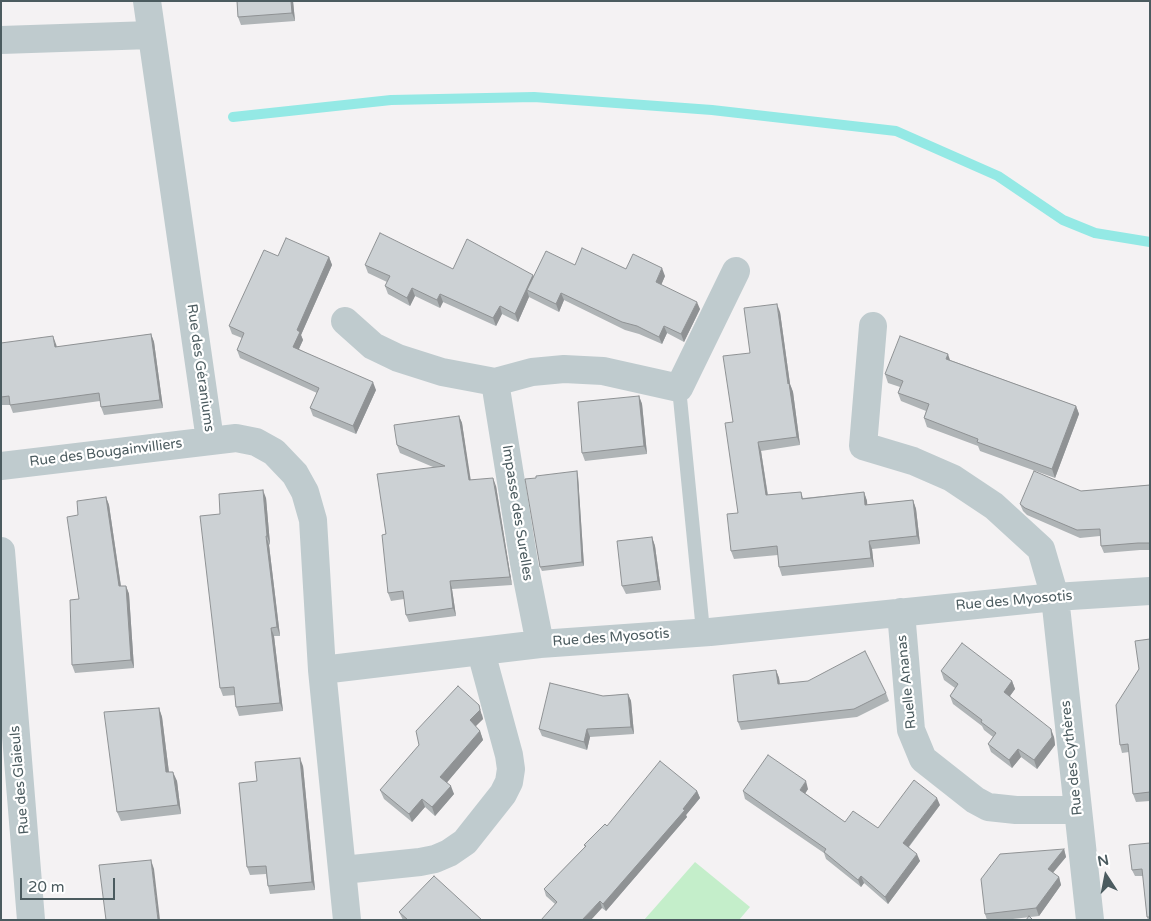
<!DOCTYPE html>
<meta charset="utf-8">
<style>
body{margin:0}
#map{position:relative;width:1151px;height:921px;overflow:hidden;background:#f4f2f3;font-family:"Varela Round",sans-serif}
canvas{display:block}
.frame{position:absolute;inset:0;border:2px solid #4b5b5f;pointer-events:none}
.north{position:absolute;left:1081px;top:851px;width:50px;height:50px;-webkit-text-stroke:4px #fff;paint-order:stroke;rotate:349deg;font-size:14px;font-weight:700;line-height:20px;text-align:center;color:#4b5b5f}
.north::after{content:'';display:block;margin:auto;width:18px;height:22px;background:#4b5b5f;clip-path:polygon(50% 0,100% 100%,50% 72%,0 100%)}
.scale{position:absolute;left:20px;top:878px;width:95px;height:22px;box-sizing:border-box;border:2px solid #4b5b5f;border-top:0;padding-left:6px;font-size:15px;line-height:18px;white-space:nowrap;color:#4b5b5f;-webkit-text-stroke:4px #fff;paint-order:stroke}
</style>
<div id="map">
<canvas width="1151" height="921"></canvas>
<div class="frame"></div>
<div class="north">N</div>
<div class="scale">20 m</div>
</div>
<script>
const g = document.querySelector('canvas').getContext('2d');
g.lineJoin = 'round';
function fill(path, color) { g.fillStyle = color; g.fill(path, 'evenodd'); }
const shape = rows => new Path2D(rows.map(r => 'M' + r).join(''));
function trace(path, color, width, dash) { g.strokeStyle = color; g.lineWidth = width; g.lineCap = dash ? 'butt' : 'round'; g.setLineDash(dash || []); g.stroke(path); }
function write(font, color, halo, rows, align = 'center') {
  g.font = font + ' "Varela Round",sans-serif'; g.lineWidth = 4.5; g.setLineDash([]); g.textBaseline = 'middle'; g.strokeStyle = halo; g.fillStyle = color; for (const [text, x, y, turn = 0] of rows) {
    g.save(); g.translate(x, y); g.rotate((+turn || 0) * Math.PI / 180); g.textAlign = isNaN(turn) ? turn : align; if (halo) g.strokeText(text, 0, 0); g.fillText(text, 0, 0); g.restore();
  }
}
const green = shape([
 [695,862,750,907,739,920,644,920]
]);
const stream = shape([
 [233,117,391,100,534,97,712,110,896,131,998,176,1063,220,1095,233,1150,242]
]);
const lane = shape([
 [679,388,703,631]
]);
const street = shape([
 [147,1,210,440],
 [1,40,151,35],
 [345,321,373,346,398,358,442,372,495,382,524,563,540,644],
 [873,326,863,446,913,461,952,478,994,506,1041,549,1055,597,1090,920],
 [495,382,532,372,564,369,603,371,679,388,736,271],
 [1,466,236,438,256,442,274,452,295,474,305,492,313,520,322,670,347,920],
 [1,551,31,920],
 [901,612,911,730,923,759,975,800,988,807,1016,810,1078,810],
 [322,670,540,644,710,632,1055,597,1150,591],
 [343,870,420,862,435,859,449,853,465,842,503,794,509,782,511,769,509,755,481,652]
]);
const wall = shape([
 [237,1,293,1,295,21,241,25,238,17],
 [278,256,329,257,332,265,301,335,303,340,299,349,376,390,356,434,313,416,310,408,317,393,240,358,237,350,242,338,232,334,229,326],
 [365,265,453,269,533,275,533,277,575,265,626,269,665,276,661,285,700,309,684,342,667,333,662,344,639,334,625,330,564,300,559,312,529,297,518,322,502,314,496,326,443,302,440,308,415,296,410,306,388,294,385,286,387,282,368,273],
 [780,312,790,384,793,392,800,445,761,451,768,495,801,492,803,498,864,492,867,501,867,505,913,500,916,509,920,544,872,549,874,567,782,576,779,567,778,555,734,559,731,551,738,513,733,422,750,353],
 [151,334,154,342,163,408,104,415,101,407,100,401,13,413,10,405,1,405,1,346,56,344,57,347],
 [950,360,1076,406,1079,414,1055,478,980,451,978,446,927,427,924,418,926,411,901,401,898,393,900,387,888,383,885,374],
 [639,396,642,404,647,454,585,461,582,453],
 [459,416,462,423,470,480,496,486,512,585,452,589,456,616,409,622,406,615,404,599,391,601,388,593,386,534,433,467,400,453,397,445],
 [577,471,578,476,584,566,542,571,540,567,536,478],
 [1150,485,1150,550,1140,550,1104,553,1101,546,1100,536,1080,538,1027,515,1023,511,1020,504,1081,491],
 [106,497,109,505,121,586,126,586,129,594,134,668,75,673,72,665,79,599,78,515],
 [266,498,270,544,269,545,280,636,274,636,283,711,239,716,236,707,235,695,223,696,220,688,220,514],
 [652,537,655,546,661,590,626,594,622,586],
 [1150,639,1150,801,1136,802,1133,794,1129,752,1122,753,1120,745,1139,669],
 [776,670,779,678,780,684,886,693,889,701,857,717,741,730,738,722],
 [941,671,1012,681,1015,689,1010,696,1054,737,1055,745,1037,769,1021,757,1012,768,991,752,988,744,993,737,984,730,982,726,953,704,950,696,955,688,944,680],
 [628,694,631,701,634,734,590,737,587,750,542,736,539,729,603,696],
 [159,708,162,717,169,772,177,781,181,814,121,821,117,812],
 [482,714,483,719,475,726,480,731,483,740,447,782,454,794,435,816,425,807,412,822,384,799,380,790],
 [303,766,315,890,270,894,268,886,266,874,250,875,247,867,257,781],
 [808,789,805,793,845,822,878,828,940,805,909,847,920,861,888,904,864,883,861,887,826,859,824,853,745,799,743,791],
 [697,791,700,798,686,815,687,817,606,911,602,908,555,904,546,896,544,889,585,847,584,845,607,826],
 [1150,843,1150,920,1148,920,1147,917,1143,876,1135,876,1132,870],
 [1064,849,1066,857,1053,873,1059,877,1061,885,1039,916,1004,920,987,920,985,914],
 [399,912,482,920,403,920]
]);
const shadedWall = shape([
 [291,1,293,1,295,21,292,13],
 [329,257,332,265,301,335,303,340,296,355,293,347,297,330],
 [662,268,665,276,659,290,656,282],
 [533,275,536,283,527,290,529,297,518,322,515,314],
 [412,288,415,296,410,306,407,298],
 [561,293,564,300,559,312,556,304],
 [440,294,443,302,440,308,437,300],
 [697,302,700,309,684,342,681,334],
 [777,304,780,312,790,384,793,392,800,445,797,437,788,384],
 [500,306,502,314,496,326,493,318],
 [664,326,667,333,662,344,659,337],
 [151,334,154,342,163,408,160,400],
 [53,336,56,344,58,356,55,347],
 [948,354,951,363,946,359],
 [373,382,376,390,356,434,353,426],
 [639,396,642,404,647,454,644,446],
 [1076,406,1079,414,1055,478,1052,469],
 [459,416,462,423,472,488,469,480],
 [758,442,761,451,769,504,766,495],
 [577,471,578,476,584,566,582,562],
 [493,478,496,486,512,585,510,577],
 [263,490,266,498,270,544,267,536],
 [864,492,867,501,868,514,865,505],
 [106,497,109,505,122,594,119,586],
 [913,500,916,509,920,544,917,536],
 [266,536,269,545,280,636,277,627],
 [652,537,655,546,661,590,658,581],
 [869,541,872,549,874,567,871,558],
 [450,581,452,589,456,616,453,608],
 [126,586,129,594,134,668,131,660],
 [271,628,274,636,283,711,280,703],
 [776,670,779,678,781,693,778,684],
 [1012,681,1015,689,1007,700,1004,692],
 [628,694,631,701,634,734,631,727],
 [479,705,483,719,473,729,470,720],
 [159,708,162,717,170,781,166,772],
 [587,729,590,737,587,750,584,742],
 [1051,729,1054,737,1055,745,1037,769,1034,760],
 [480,731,483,740,444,786,440,777],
 [1018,749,1021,757,1012,768,1009,760],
 [300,758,303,766,315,890,312,882],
 [173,772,177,781,181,814,178,805],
 [806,781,808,789,803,797,800,790],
 [451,786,454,794,435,816,432,807],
 [697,791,700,798,686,815,687,817,606,911,603,904],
 [937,798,940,805,906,850,903,843],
 [422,799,425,807,412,822,409,814],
 [1064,849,1066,857,1050,876,1048,869],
 [917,854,920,861,888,904,885,897],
 [151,860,154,869,160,920,158,920],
 [861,876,864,883,861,887,858,880],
 [1059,877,1061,885,1039,916,1036,908],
 [600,901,602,908,591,920,582,920]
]);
const building = shape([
 [237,1,291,1,292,13,238,17,237,1],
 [380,233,453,269,467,239,533,275,515,314,500,306,493,318,440,294,437,300,412,288,407,298,385,286,390,276,365,265,380,233],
 [286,238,329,257,297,330,300,332,293,347,373,382,353,426,310,408,319,388,237,350,244,333,229,326,264,250,278,256,286,238],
 [582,248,626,269,633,254,662,268,656,282,697,302,681,334,664,326,659,337,637,326,622,322,561,293,556,304,527,290,546,251,575,265,582,248],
 [777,304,788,384,789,383,797,437,758,442,766,495,801,492,802,499,864,492,865,505,913,500,917,536,869,541,871,558,779,567,777,546,731,551,727,514,738,513,725,423,733,422,723,356,750,353,744,308,777,304],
 [151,334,160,400,101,407,99,393,10,405,9,396,1,397,1,343,53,336,55,347,151,334],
 [900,336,948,354,946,359,1076,406,1052,469,977,442,978,439,924,418,929,404,898,393,903,381,885,374,900,336],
 [639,396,644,446,582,453,578,402,639,396],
 [459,416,469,480,493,478,510,577,450,581,453,608,406,615,403,591,388,593,382,535,386,534,377,474,445,466,397,445,394,425,459,416],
 [577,471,582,562,540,567,525,479,536,478,536,476,577,471],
 [1034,471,1081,491,1150,485,1150,543,1138,543,1101,546,1100,529,1077,530,1025,508,1020,504,1034,471],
 [263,490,267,536,266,536,277,627,271,628,280,703,236,707,234,687,220,688,200,516,220,514,219,494,263,490],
 [106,497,119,586,126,586,131,660,72,665,70,600,79,599,67,517,78,515,77,501,106,497],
 [652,537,658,581,622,586,617,541,652,537],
 [1150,639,1150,792,1133,794,1128,744,1120,745,1116,705,1139,669,1135,641,1150,639],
 [962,643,1012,681,1004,692,1051,729,1052,737,1034,760,1018,749,1009,760,988,744,996,733,981,722,982,720,950,696,958,684,941,671,962,643],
 [865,651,886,693,854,709,738,722,733,675,776,670,778,684,808,681,865,651],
 [550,683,603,696,628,694,631,727,587,729,584,742,539,729,550,683],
 [458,686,479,705,480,710,470,720,480,731,440,777,451,786,432,807,422,799,409,814,380,790,419,745,416,731,458,686],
 [159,708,166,772,173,772,178,805,117,812,104,712,159,708],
 [768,755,806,781,800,790,845,822,853,811,878,828,914,780,937,798,903,843,917,854,885,897,861,876,858,880,824,852,826,849,743,791,768,755],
 [300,758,312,882,268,886,266,866,247,867,239,783,257,781,255,762,300,758],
 [660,761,697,791,683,809,685,810,603,904,600,901,582,920,541,920,557,902,544,889,586,846,584,845,605,824,607,826,660,761],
 [1150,843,1150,917,1147,917,1142,869,1132,870,1129,845,1150,843],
 [1064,849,1048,869,1059,877,1036,908,985,914,981,879,1000,854,1064,849],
 [151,860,158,920,106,920,99,865,151,860],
 [434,876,482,920,408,920,399,912,434,876],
 [1029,916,1033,920,1026,920,1029,916]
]);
const streetNames = [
 ["Rue des Géraniums",200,368,82],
 ["Rue des Bougainvilliers",106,453,-7],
 ["Impasse des Surelles",517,513,81],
 ["Rue des Myosotis",1014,601,-5],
 ["Rue des Myosotis",611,638,-4],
 ["Ruelle Ananas",907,682,-96],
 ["Rue des Cythères",1072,758,-96],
 ["Rue des Glaieuls",20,780,-95]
];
fill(green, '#c4eeca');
trace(stream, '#94e9e5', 10);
trace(lane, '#bfcbce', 14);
trace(street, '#bfcbce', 28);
fill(wall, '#afb4b6');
fill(shadedWall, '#8f9294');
fill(building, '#ccd1d4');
trace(building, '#8f9294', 1);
write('14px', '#4b5b5f', '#fff', streetNames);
</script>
